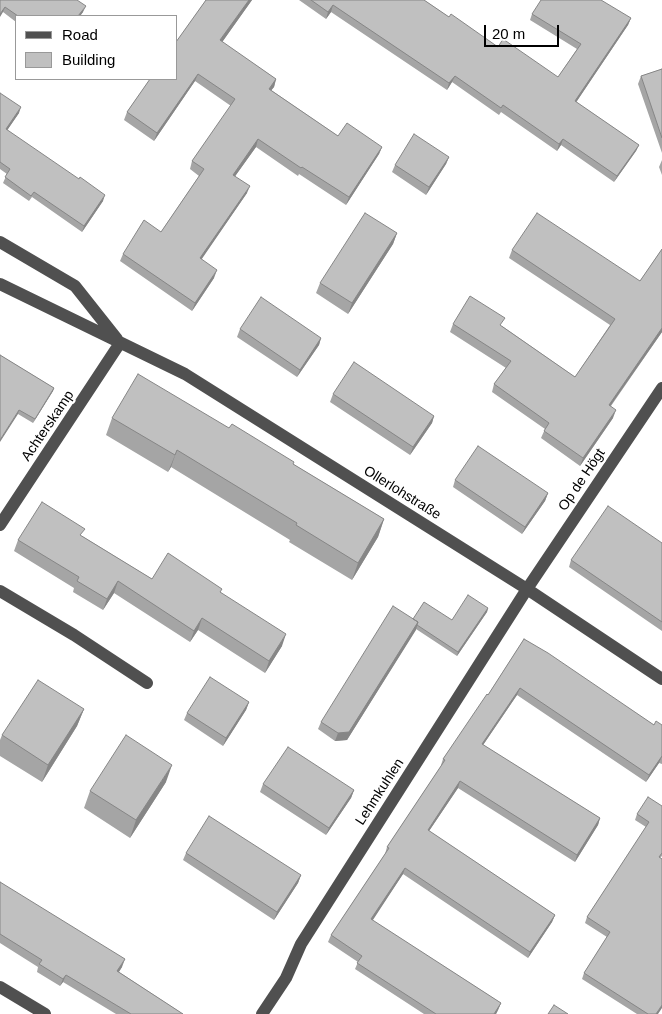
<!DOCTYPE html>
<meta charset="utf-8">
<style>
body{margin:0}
#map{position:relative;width:662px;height:1014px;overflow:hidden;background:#fff;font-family:Helvetica,sans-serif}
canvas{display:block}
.legend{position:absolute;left:15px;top:15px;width:162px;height:65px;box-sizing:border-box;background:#fff;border:1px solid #999;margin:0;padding:6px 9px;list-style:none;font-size:15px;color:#000}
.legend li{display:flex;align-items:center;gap:10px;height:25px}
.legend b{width:25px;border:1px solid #999}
.scale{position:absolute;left:484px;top:25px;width:75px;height:22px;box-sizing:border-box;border:2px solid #000;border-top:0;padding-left:6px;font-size:15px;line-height:18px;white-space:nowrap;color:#000;-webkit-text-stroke:4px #fff;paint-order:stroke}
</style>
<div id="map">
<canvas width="662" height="1014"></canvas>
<ul class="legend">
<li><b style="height:6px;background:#505050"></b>Road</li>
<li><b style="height:14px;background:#c0c0c0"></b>Building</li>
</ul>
<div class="scale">20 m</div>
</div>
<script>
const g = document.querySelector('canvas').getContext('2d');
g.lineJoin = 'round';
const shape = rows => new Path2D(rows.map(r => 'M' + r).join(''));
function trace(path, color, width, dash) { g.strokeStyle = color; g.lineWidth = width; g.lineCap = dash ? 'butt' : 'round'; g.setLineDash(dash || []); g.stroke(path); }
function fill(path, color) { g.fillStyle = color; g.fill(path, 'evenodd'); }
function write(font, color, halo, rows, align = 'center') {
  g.font = font + ' Helvetica,sans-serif'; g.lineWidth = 4.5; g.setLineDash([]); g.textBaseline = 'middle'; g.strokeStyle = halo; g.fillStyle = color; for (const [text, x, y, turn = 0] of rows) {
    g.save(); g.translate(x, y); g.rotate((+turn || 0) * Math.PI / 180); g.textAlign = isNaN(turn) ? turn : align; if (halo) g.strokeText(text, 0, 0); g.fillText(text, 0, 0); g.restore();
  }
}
const minor = shape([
 [0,242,75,286,117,339],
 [0,284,185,374,527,589,662,679],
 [0,525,120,343],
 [0,591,74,635,147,683],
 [0,987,45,1014],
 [262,1014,286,978,301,944,359,853,527,589,662,388]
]);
const wall = shape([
 [0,0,83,12,80,16,16,16,16,22,3,12],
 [206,0,252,0,222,42,276,79,274,87,271,90,338,136,382,147,379,154,346,205,299,174,298,176,256,147,235,176,247,193,201,259,214,278,192,311,120,261,123,254,161,232,199,176,190,169,192,161,231,106,195,81,154,141,124,120,127,112],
 [299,0,424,0,449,17,498,47,558,77,577,49,530,20,532,14,631,18,628,25,576,102,639,145,636,151,614,182,561,145,557,151,501,112,499,115,452,82,447,90,331,12,326,19],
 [662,69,662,153,638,84,641,76],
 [0,93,19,113,7,130,103,201,82,232,32,197,29,201,3,183,7,174,0,169],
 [449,157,446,164,426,195,392,172,395,165],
 [662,160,662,175,659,167],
 [397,233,393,244,348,314,316,293,320,283],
 [662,249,662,332,611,406,613,418,580,466,541,438,545,429,492,392,494,384,506,368,450,332,453,324,502,326,575,377,610,325,509,258,512,250,640,281],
 [240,329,321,338,319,345,297,377,237,337],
 [0,355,54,388,53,391,33,423,18,414],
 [333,394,434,416,432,423,410,455,330,402],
 [112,418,229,428,293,464,384,519,378,537,352,580,289,542,290,540,171,467,168,472,106,435],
 [455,480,548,493,545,501,522,534,453,487],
 [82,536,152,579,220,592,282,646,265,673,198,630,190,642,114,593,103,610,73,592,74,588,14,551,18,540],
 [662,543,662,631,569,567,571,560],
 [488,608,487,612,457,656,416,629,347,740,335,741,318,729,321,722,413,619,452,620],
 [524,639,654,725,662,725,662,764,659,763,646,782,517,695,483,745,600,818,598,825,575,862,458,788,429,831,555,915,552,922,528,958,403,874,372,920,501,1003,498,1010,496,1014,424,1014,355,969,358,962,328,942,331,935,385,854,387,847,441,766,441,765,443,759,488,695],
 [249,702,246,710,223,746,184,720,187,713],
 [84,709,77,726,42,782,0,756,0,740,2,735],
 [166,782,130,838,84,808,90,791],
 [263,784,354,790,351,798,326,835,260,792],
 [662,806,662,856,660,858,658,1014,637,1014,582,979,584,973,607,937,585,923,587,917,646,827,635,820,637,814],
 [186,853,301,875,298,883,274,920,183,860],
 [0,882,122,967,119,972,183,1014,116,1014,63,982,60,986,37,972,38,967,0,943]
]);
const shadedWall = shape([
 [249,0,252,0,218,48,220,40],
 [333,5,331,12,326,19,328,12],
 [86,6,83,12,80,16,78,16],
 [5,7,3,12,0,17,0,14],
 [631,18,628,25,573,107,575,101],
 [198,74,195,81,154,141,157,133],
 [455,76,452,82,447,90,449,83],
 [276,79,274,87,266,97,269,89],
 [21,107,19,113,4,135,6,129],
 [258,139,256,147,231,182,233,175],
 [563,139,561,145,557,151,559,144],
 [639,145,636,151,614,182,617,176],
 [382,147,379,154,346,205,349,197],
 [449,157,446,164,426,195,429,187],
 [250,186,247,193,197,266,200,258],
 [105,195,103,201,82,232,84,226],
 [397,233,393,244,348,314,352,303],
 [217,270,214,278,192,311,195,303],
 [662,328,662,332,606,412,609,405],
 [321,338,319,345,297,377,300,370],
 [54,388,53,391,33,423,35,419],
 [19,410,18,414,0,442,0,440],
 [616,410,613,418,580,466,583,458],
 [434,416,432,423,410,455,413,447],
 [177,450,171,467,168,472,175,455],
 [548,493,545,501,522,534,525,527],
 [384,519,378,537,352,580,358,563],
 [118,581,114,593,103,610,107,599],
 [488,608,487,612,457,656,458,652],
 [202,618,198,630,190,642,194,631],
 [418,622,416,630,347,740,335,741,338,733],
 [286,634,282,646,265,673,269,661],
 [520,688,517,695,479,751,482,744],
 [249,702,246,710,223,746,226,738],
 [84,709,77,726,42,782,48,765],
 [662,756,659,763,646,782,649,775],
 [172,765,166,782,130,838,136,820],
 [460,781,458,788,425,837,428,830],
 [354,790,351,798,326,835,329,828],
 [600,818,598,825,575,862,577,855],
 [405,868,403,874,369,926,371,919],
 [301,875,298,883,274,920,277,912],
 [555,915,552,922,528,958,530,952],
 [125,959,122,967,114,979,117,971],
 [66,975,63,982,60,986,63,979],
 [501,1003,498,1010,496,1014,494,1014],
 [662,1005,662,1008,658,1014,656,1014]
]);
const building = shape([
 [0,0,77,0,86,6,78,16,18,16,5,7,0,14,0,0],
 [206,0,249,0,220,40,276,79,269,89,338,136,347,123,382,147,349,197,302,167,301,168,258,139,233,175,250,186,200,258,217,270,195,303,123,254,144,220,161,232,204,169,192,161,235,99,198,74,157,133,127,112,150,79,176,79,176,42,206,0],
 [311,0,424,0,449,17,451,14,498,47,503,39,558,77,581,44,532,14,541,0,601,0,631,18,575,101,639,145,617,176,563,139,559,144,503,105,501,108,455,76,449,83,333,5,328,12,311,0],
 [662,69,662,138,641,76,662,69],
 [0,93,21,107,6,129,79,179,80,177,105,195,84,226,34,192,31,196,5,177,10,169,0,162,0,93],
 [414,134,449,157,429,187,395,165,414,134],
 [365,213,397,233,352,303,320,283,365,213],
 [537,213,640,281,662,249,662,328,609,405,616,410,583,458,544,431,549,423,494,384,511,361,453,324,470,296,505,318,500,325,575,377,615,319,512,250,537,213],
 [261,297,321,338,300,370,240,329,261,297],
 [0,355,54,388,35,419,19,410,0,440,0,355],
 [354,362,434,416,413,447,333,394,354,362],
 [138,374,229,428,232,424,294,462,293,464,384,519,358,563,296,525,297,523,177,450,175,455,112,418,138,374],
 [478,446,548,493,525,527,455,480,478,446],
 [42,502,85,529,80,535,152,579,168,553,222,589,220,592,286,634,269,661,202,618,194,631,118,581,107,599,77,581,79,577,18,540,42,502],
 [608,506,662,543,662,622,571,560,608,506],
 [468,595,488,608,458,652,417,625,418,622,413,619,424,602,452,620,468,595],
 [393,606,418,622,349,732,338,733,321,722,393,606],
 [524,639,548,653,654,725,656,721,662,725,662,756,649,775,520,688,482,744,600,818,577,855,460,781,428,830,555,915,530,952,405,868,371,919,501,1003,494,1014,436,1014,357,963,362,956,331,935,389,848,387,847,445,760,443,759,487,694,488,695,524,639],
 [210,677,249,702,226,738,187,713,210,677],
 [38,680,84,709,48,765,2,735,38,680],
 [126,735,172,765,136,820,90,791,126,735],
 [288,747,354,790,329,828,263,784,288,747],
 [648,797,662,806,662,853,659,857,662,859,662,1005,656,1014,648,1014,584,973,610,932,587,917,649,822,637,814,648,797],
 [209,816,301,875,277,912,186,853,209,816],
 [0,882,125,959,117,971,183,1014,131,1014,66,975,63,979,39,964,42,960,0,934,0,882],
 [554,1005,568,1014,548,1014,554,1005]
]);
const streetNames = [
 ["Achterskamp",48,426,-56],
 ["Op de Högt",582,480,-56],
 ["Ollerlohstraße",402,493,32],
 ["Lehmkuhlen",380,792,-57]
];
trace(minor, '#505050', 12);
fill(wall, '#a5a5a5');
fill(shadedWall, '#868686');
fill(building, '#c0c0c0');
trace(building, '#868686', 1);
write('14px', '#000', '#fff', streetNames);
</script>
